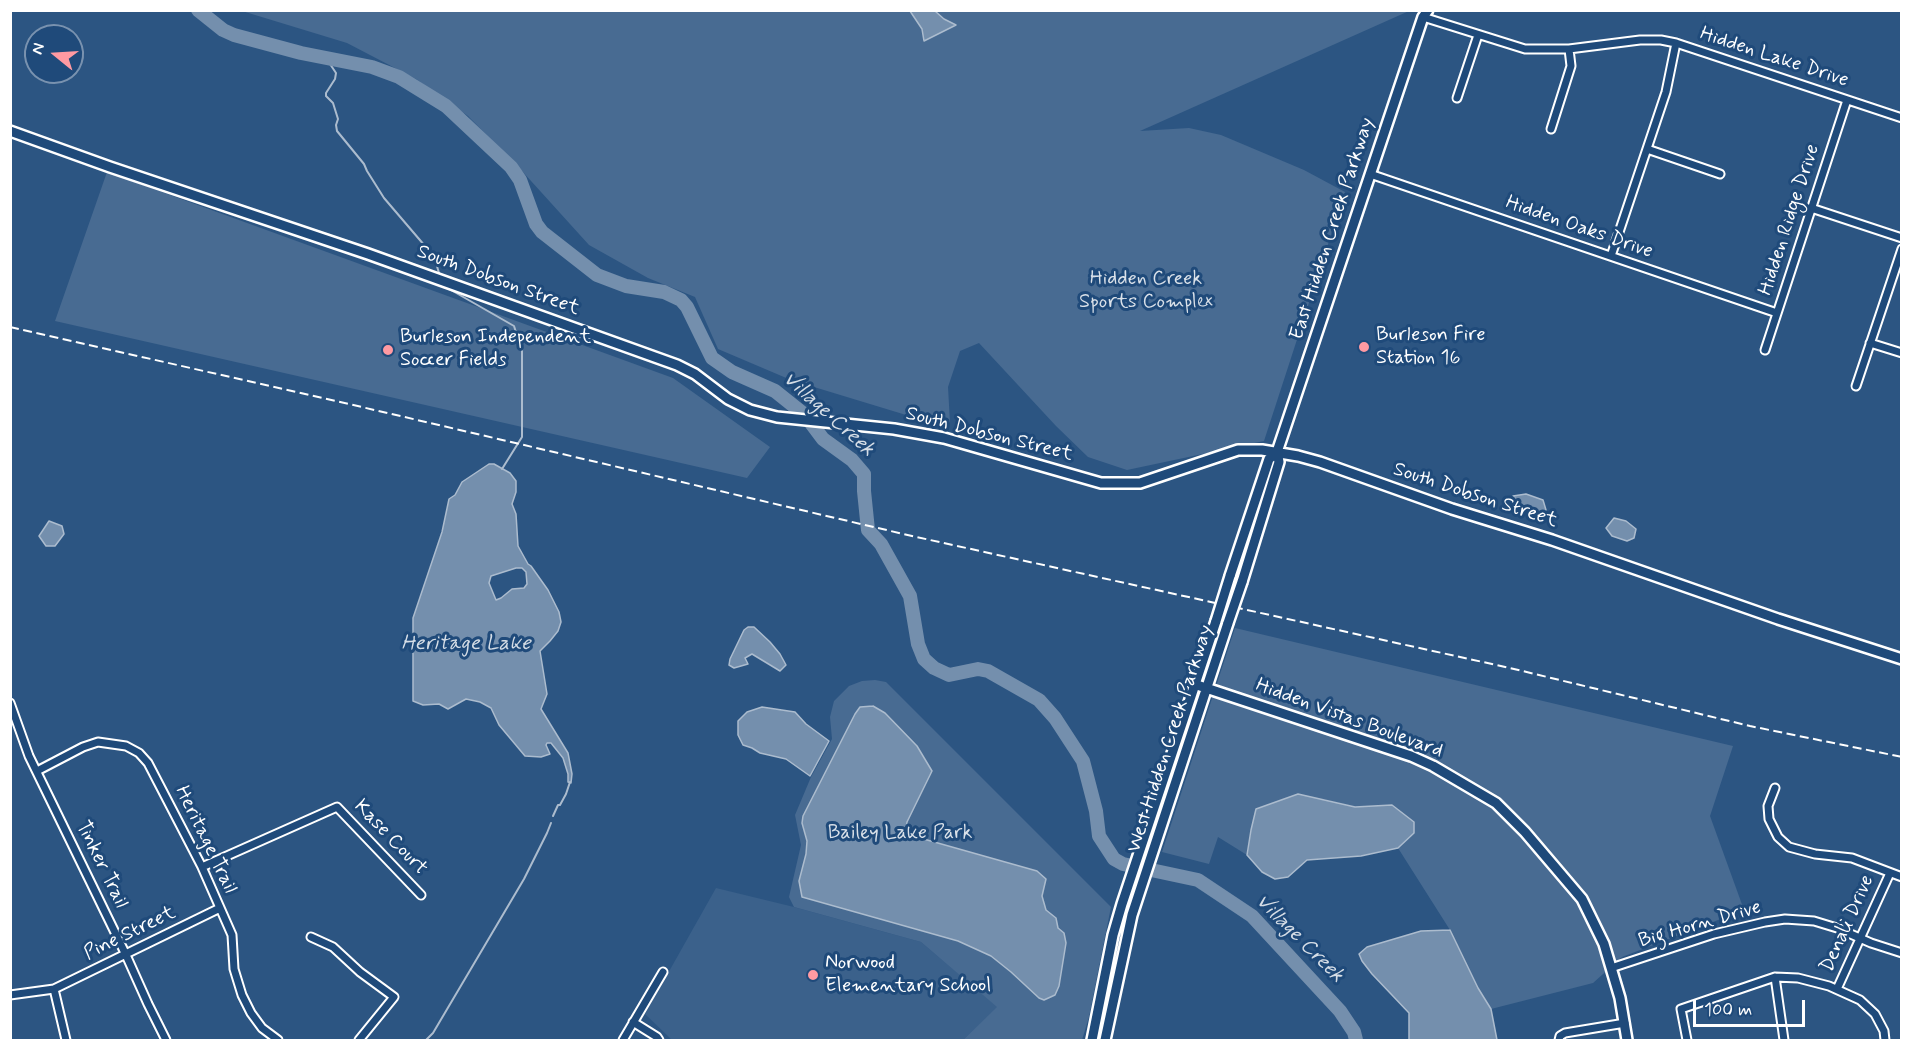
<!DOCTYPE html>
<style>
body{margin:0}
#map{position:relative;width:1912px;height:1051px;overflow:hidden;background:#2c5582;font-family:Mynerve,sans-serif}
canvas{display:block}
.frame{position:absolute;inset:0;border:12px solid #fff;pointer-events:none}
.north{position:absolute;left:24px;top:24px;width:60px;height:60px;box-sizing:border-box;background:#1f4a7a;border:2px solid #7992af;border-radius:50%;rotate:288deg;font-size:16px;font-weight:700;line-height:24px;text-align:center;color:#fff}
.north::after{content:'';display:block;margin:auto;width:21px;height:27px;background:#ff9aa2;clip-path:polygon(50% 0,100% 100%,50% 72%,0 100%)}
.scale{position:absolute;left:1693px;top:1000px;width:112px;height:27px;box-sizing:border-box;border:3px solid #fff;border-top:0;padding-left:8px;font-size:18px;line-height:21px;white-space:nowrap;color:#fff;-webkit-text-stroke:4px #1f4a7a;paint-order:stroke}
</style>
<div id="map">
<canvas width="1912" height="1051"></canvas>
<div class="frame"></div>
<div class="north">N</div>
<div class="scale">100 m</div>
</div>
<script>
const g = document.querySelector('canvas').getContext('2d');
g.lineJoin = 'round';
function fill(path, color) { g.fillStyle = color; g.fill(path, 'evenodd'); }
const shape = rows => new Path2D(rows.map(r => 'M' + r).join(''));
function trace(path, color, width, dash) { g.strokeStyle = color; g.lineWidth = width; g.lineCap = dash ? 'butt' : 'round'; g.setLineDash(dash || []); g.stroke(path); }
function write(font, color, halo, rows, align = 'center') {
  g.font = font + ' Mynerve,sans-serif'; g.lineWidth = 6; g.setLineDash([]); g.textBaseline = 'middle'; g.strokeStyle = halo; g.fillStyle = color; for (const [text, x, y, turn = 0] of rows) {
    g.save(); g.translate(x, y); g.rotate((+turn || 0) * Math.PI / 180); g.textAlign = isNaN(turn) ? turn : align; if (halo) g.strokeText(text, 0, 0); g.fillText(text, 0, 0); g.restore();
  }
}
const built = shape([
 [716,888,794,907,921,942,998,1007,963,1040,672,1040,645,1014]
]);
const green = shape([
 [242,11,1409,11,1140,131,1189,128,1221,135,1304,170,1345,192,1264,441,1127,470,1088,457,1056,426,979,343,960,351,948,387,950,423,939,425,791,380,718,349,695,297,648,278,589,245,522,171,468,116,416,79,347,43],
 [107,172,673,378,770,447,747,478,55,321],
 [1235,628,1733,746,1710,816,1744,910,1622,957,1593,983,1491,1009,1478,988,1450,930,1398,848,1414,833,1392,806,1355,807,1323,799,1251,830,1247,855,1218,837,1209,864,1162,852],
 [875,680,886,682,1111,907,1089,1017,1082,1040,963,1040,997,1007,921,942,794,907,789,897,801,845,795,815,811,777,832,739,830,717,834,701,849,686,862,681]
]);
const water = shape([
 [910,11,935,11,944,19,956,25,924,41,922,29,910,11],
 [489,464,494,464,510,473,516,481,516,492,512,504,516,514,518,546,528,564,531,566,548,590,559,612,561,622,558,631,550,641,540,651,547,694,541,709,568,753,572,774,571,783,568,782,568,774,563,758,551,743,547,743,546,745,550,754,541,757,525,756,499,725,491,708,480,702,466,699,448,709,439,704,423,705,413,701,413,618,442,532,449,499,455,495,462,482,489,464],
 [516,568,522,568,526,572,527,584,524,588,512,589,501,598,496,600,489,583,491,576,516,568],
 [1526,494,1543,500,1546,510,1540,514,1524,508,1513,496,1526,494],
 [1614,518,1626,521,1636,529,1634,538,1627,541,1612,536,1606,528,1614,518],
 [49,521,62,526,64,534,55,546,46,546,39,536,49,521],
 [748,627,754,627,770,642,780,654,786,665,780,671,752,654,745,658,748,664,734,668,729,665,730,659,744,630,748,627],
 [873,706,885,713,917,746,932,771,907,822,906,830,913,836,1037,871,1046,879,1042,896,1046,910,1056,918,1058,928,1064,933,1066,943,1059,986,1055,995,1044,1000,1039,998,1011,972,991,956,958,941,802,897,799,881,806,854,807,841,802,823,803,816,855,714,860,707,873,706],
 [762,707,795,712,806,724,829,741,810,776,786,759,760,753,752,748,743,745,738,735,738,721,747,712,762,707],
 [1298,794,1355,807,1392,805,1414,822,1414,833,1398,848,1361,856,1307,860,1288,877,1275,879,1262,872,1247,855,1251,830,1256,809,1298,794],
 [1450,930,1478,988,1491,1009,1497,1040,1409,1040,1409,1013,1372,974,1362,961,1359,954,1367,947,1421,931,1450,930]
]);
const stream = shape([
 [326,58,336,73,335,79,326,93,326,96,333,103,338,119,336,125,337,131,364,164,367,171,384,198,425,246,436,263,439,273],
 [444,286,514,326,522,351,522,437,502,469],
 [553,816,558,805,560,805,566,794,570,782],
 [426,1040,433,1033,524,879,547,833,551,823]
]);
const river = shape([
 [198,10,223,30,234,35,301,53,372,67,399,77,446,106,511,167,520,180,536,224,542,232,597,275,626,286,664,292,681,300,687,307,712,358,732,372,775,391,805,415,823,439,852,460,864,474,864,491,868,530,881,544,910,596,918,644,924,659,934,668,949,675,978,669,988,671,1039,700,1055,718,1083,761,1096,811,1099,836,1114,859,1123,864,1198,880,1252,916,1340,1011,1354,1032,1356,1040]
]);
const street = shape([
 [1423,17,1525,49,1569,49,1640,40,1661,40,1676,43,1902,118],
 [1457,98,1478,35],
 [1551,129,1571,66,1569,49],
 [1647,149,1720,174],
 [1370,174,1777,313],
 [1811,208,1902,238],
 [1611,256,1666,92,1676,43],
 [1870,343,1902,353],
 [1765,350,1847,100],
 [1856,386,1902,249],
 [10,703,29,756,126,955,148,1004,166,1040],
 [37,771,83,747,98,742,126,746,139,753,148,763,202,867,232,935,234,969,242,995,251,1013,262,1028,278,1040],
 [1775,788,1768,806,1769,819,1778,837,1789,847,1815,854,1852,858,1902,877],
 [202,867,337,807,421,895],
 [311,937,333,947,360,972,394,997,359,1040],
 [1611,968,1714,934,1765,922,1785,919,1814,921,1837,928,1871,943,1902,953],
 [1775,977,1784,1040],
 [54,989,66,1040],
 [1837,989,1890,873],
 [10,995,54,989,220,908],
 [633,1022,657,1037,659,1040],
 [623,1040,663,972],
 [1559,1040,1560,1036,1565,1033,1625,1023],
 [1687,1040,1681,1009,1775,977,1798,978,1829,986,1860,1000,1875,1014,1884,1031,1885,1040]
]);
const secondary = shape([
 [10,131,110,167,368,254,677,365,695,374,728,399,750,410,777,417,894,429,944,438,1101,483,1140,483,1238,450,1262,450,1298,456,1320,462,1452,509,1552,540,1778,619,1902,659],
 [1230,576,1269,459,1277,452],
 [1242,582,1279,462,1277,452,1423,17,1428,10],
 [1194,684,1411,756,1433,766,1496,803,1525,832,1582,899,1604,944,1620,998,1627,1040],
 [1092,1040,1113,935,1122,904,1216,621],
 [1105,1040,1132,915,1228,623]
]);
const rail = shape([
 [10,327,349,404,912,536,1510,668,1750,726,1902,757]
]);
const secondaryBridge = shape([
 [1216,621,1230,576],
 [1228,623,1242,582]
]);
const markers = [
 [1364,347,6,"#ff9aa2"],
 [388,350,6,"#ff9aa2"],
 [813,975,6,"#ff9aa2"]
];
const streetNames = [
 ["Hidden Lake Drive",1774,58,18],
 ["Hidden Ridge Drive",1790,220,-72],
 ["Hidden Oaks Drive",1579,228,19],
 ["East Hidden Creek Parkway",1333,229,-72],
 ["South Dobson Street",498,281,20],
 ["South Dobson Street",989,435,14],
 ["South Dobson Street",1475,496,18],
 ["Hidden Vistas Boulevard",1349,719,20],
 ["West Hidden Creek Parkway",1171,739,-72],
 ["Kase Court",390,838,46],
 ["Heritage Trail",205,840,64],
 ["Tinker Trail",101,865,64],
 ["Denali Drive",1848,924,-66],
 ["Big Horn Drive",1700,925,-16],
 ["Pine Street",130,934,-26]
];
const parkNames = [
 ["Hidden Creek",1146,280],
 ["Sports Complex",1146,303],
 ["Bailey Lake Park",900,834]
];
const poiNames = [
 ["Burleson Fire",1376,336],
 ["Station 16",1376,359],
 ["Burleson Independent",400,338],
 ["Soccer Fields",400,361],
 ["Norwood",825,964],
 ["Elementary School",825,987]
];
const waterNames = [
 ["Village Creek",828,415,42],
 ["Heritage Lake",466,645],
 ["Village Creek",1299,939,45]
];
fill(built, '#3b618b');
fill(green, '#486b92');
fill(water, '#748fad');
trace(water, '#acbcce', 1.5);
trace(stream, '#acbcce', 2);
trace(river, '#748fad', 14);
trace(street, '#fff', 11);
trace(secondary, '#fff', 14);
trace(street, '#1f4a7a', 7);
trace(secondary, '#1f4a7a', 9);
trace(rail, '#fff', 2, [9, 4.5]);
trace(secondaryBridge, '#fff', 14, []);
trace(secondaryBridge, '#1f4a7a', 9);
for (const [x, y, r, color] of markers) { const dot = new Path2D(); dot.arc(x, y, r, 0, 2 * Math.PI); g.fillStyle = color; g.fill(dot); trace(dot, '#1f4a7a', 2); }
write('20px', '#fff', '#1f4a7a', streetNames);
write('20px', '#dae1e9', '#1f4a7a', parkNames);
write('20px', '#fff', '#1f4a7a', poiNames, 'left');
write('italic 21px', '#d5dde6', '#1f4a7a', waterNames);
</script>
